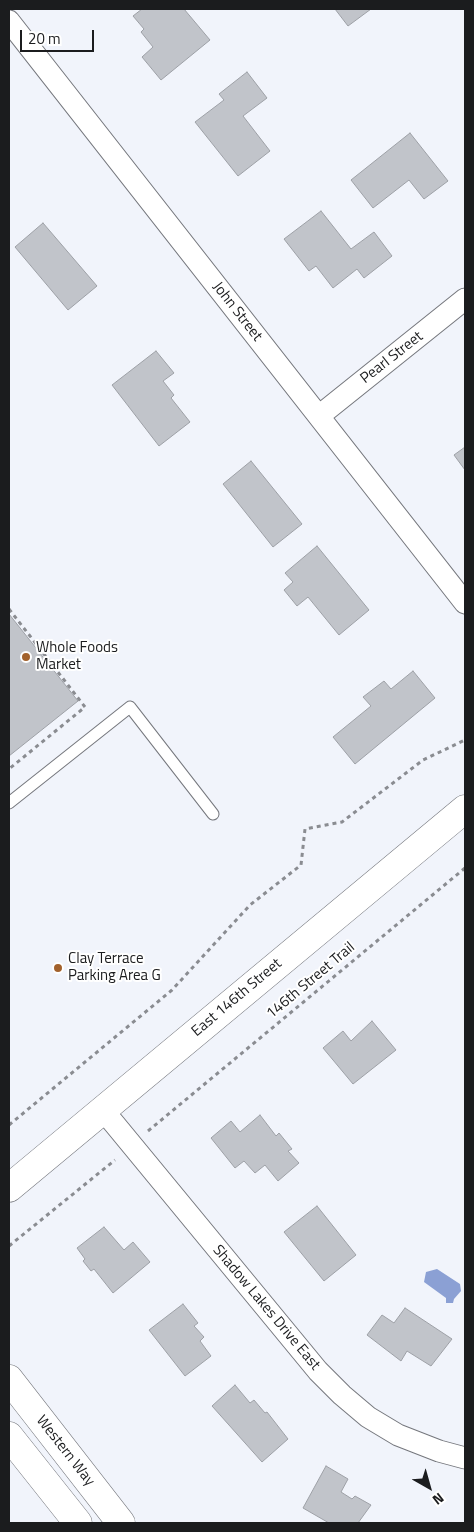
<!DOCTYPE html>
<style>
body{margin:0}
#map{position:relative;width:474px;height:1532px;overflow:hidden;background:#f1f4fb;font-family:"Titillium Web",sans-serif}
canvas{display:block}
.frame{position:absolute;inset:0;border:10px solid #1b1c1e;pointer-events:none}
.north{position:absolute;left:404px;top:1462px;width:50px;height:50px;-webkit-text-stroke:4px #fff;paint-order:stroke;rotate:142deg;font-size:14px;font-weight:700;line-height:20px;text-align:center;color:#1b1c1e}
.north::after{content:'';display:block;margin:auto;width:18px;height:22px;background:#1b1c1e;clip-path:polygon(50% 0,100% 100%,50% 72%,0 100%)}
.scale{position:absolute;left:20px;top:30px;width:74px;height:22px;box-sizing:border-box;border:2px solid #1b1c1e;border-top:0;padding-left:6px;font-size:15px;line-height:18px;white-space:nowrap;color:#1b1c1e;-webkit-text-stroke:4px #fff;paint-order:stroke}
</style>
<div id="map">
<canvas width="474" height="1532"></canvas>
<div class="frame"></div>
<div class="north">N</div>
<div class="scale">20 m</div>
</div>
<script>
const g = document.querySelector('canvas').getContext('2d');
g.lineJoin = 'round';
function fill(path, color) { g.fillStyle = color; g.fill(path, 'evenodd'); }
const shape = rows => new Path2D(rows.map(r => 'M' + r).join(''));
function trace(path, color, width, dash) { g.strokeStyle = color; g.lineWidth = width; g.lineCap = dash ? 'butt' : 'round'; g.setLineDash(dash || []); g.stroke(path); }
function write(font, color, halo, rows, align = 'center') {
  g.font = font + ' "Titillium Web",sans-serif'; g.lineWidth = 4; g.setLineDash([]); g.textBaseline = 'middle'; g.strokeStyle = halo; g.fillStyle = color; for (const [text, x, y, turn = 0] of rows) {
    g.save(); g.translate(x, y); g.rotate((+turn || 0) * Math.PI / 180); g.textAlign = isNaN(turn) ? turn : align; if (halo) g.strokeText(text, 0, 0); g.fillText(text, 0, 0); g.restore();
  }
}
const water = shape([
 [437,1269,460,1284,461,1291,454,1299,453,1303,446,1303,446,1298,424,1282,426,1272]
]);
const building = shape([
 [142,9,184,9,210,40,161,80,142,57,153,47,141,32,144,29,133,16,142,9],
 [335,9,371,9,348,26,335,9],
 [247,72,267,98,243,116,270,151,238,176,195,122,224,100,219,94,247,72],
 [410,133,448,181,424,199,409,180,373,208,351,180,410,133],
 [321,211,351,249,374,232,392,256,364,278,357,269,333,288,316,266,309,271,284,239,321,211],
 [43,223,97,286,68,310,15,247,43,223],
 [156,351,174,373,163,381,174,395,171,398,190,422,159,446,112,385,156,351],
 [465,447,465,470,454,455,465,447],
 [251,461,302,524,273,547,223,484,251,461],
 [317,546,369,610,339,635,308,597,297,606,284,590,293,582,285,573,317,546],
 [9,614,78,701,9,756,9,614],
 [413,671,435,698,355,764,333,737,371,706,363,697,384,681,391,689,413,671],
 [372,1021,396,1050,353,1084,323,1048,343,1031,351,1041,372,1021],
 [260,1115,276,1136,279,1133,292,1149,288,1151,299,1163,278,1181,265,1165,255,1173,244,1161,235,1168,211,1138,231,1121,240,1132,260,1115],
 [317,1206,356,1255,324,1281,284,1232,317,1206],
 [104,1227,124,1250,133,1242,150,1262,113,1293,94,1269,91,1271,83,1261,85,1259,77,1248,104,1227],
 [183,1304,198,1323,194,1326,204,1337,200,1341,211,1356,185,1376,149,1330,183,1304],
 [405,1308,452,1339,431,1366,407,1351,401,1361,367,1335,382,1315,394,1323,405,1308],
 [235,1385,250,1403,254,1400,265,1413,267,1412,288,1439,262,1462,212,1406,235,1385],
 [326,1466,348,1479,341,1492,352,1499,355,1496,371,1505,358,1523,329,1523,303,1508,326,1466]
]);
const path = shape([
 [9,609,85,707,9,769],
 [9,1125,172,990,250,905,301,865,305,829,342,822,423,760,465,740],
 [148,1131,465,868],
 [9,1246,115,1160]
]);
const service = shape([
 [9,803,130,707,213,814]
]);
const minor = shape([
 [9,21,465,603],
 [319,416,465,299],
 [103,1110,318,1371,342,1395,368,1417,398,1435,439,1451,465,1458]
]);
const tertiary = shape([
 [9,1379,121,1523],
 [9,1436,78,1523]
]);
const primary = shape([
 [9,1188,465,809]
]);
const markers = [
 [26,657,5,"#a2612c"],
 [58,968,5,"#a2612c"]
];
const streetNames = [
 ["John Street",237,312,52],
 ["Pearl Street",392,358,-38],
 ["146th Street Trail",311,981,-40],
 ["East 146th Street",237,998,-40],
 ["Shadow Lakes Drive East",266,1308,50],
 ["Western Way",65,1451,52]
];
const poiNames = [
 ["Whole Foods",36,648],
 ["Market",36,665],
 ["Clay Terrace",68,959],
 ["Parking Area G",68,976]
];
fill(water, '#8ba0d4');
fill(building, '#c1c4ca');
trace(building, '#9da0a6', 1);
trace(service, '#75777d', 13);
trace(minor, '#75777d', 23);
trace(tertiary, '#75777d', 29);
trace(primary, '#75777d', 29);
trace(path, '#8a8c91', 3, [4, 4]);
trace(service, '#fff', 11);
trace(minor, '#fff', 21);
trace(tertiary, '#fff', 28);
trace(primary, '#fff', 28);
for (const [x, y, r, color] of markers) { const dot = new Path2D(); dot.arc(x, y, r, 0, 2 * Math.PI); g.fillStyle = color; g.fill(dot); trace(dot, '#fff', 2); }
write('15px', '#1b1c1e', '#fff', streetNames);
write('15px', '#1b1c1e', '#fff', poiNames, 'left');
</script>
